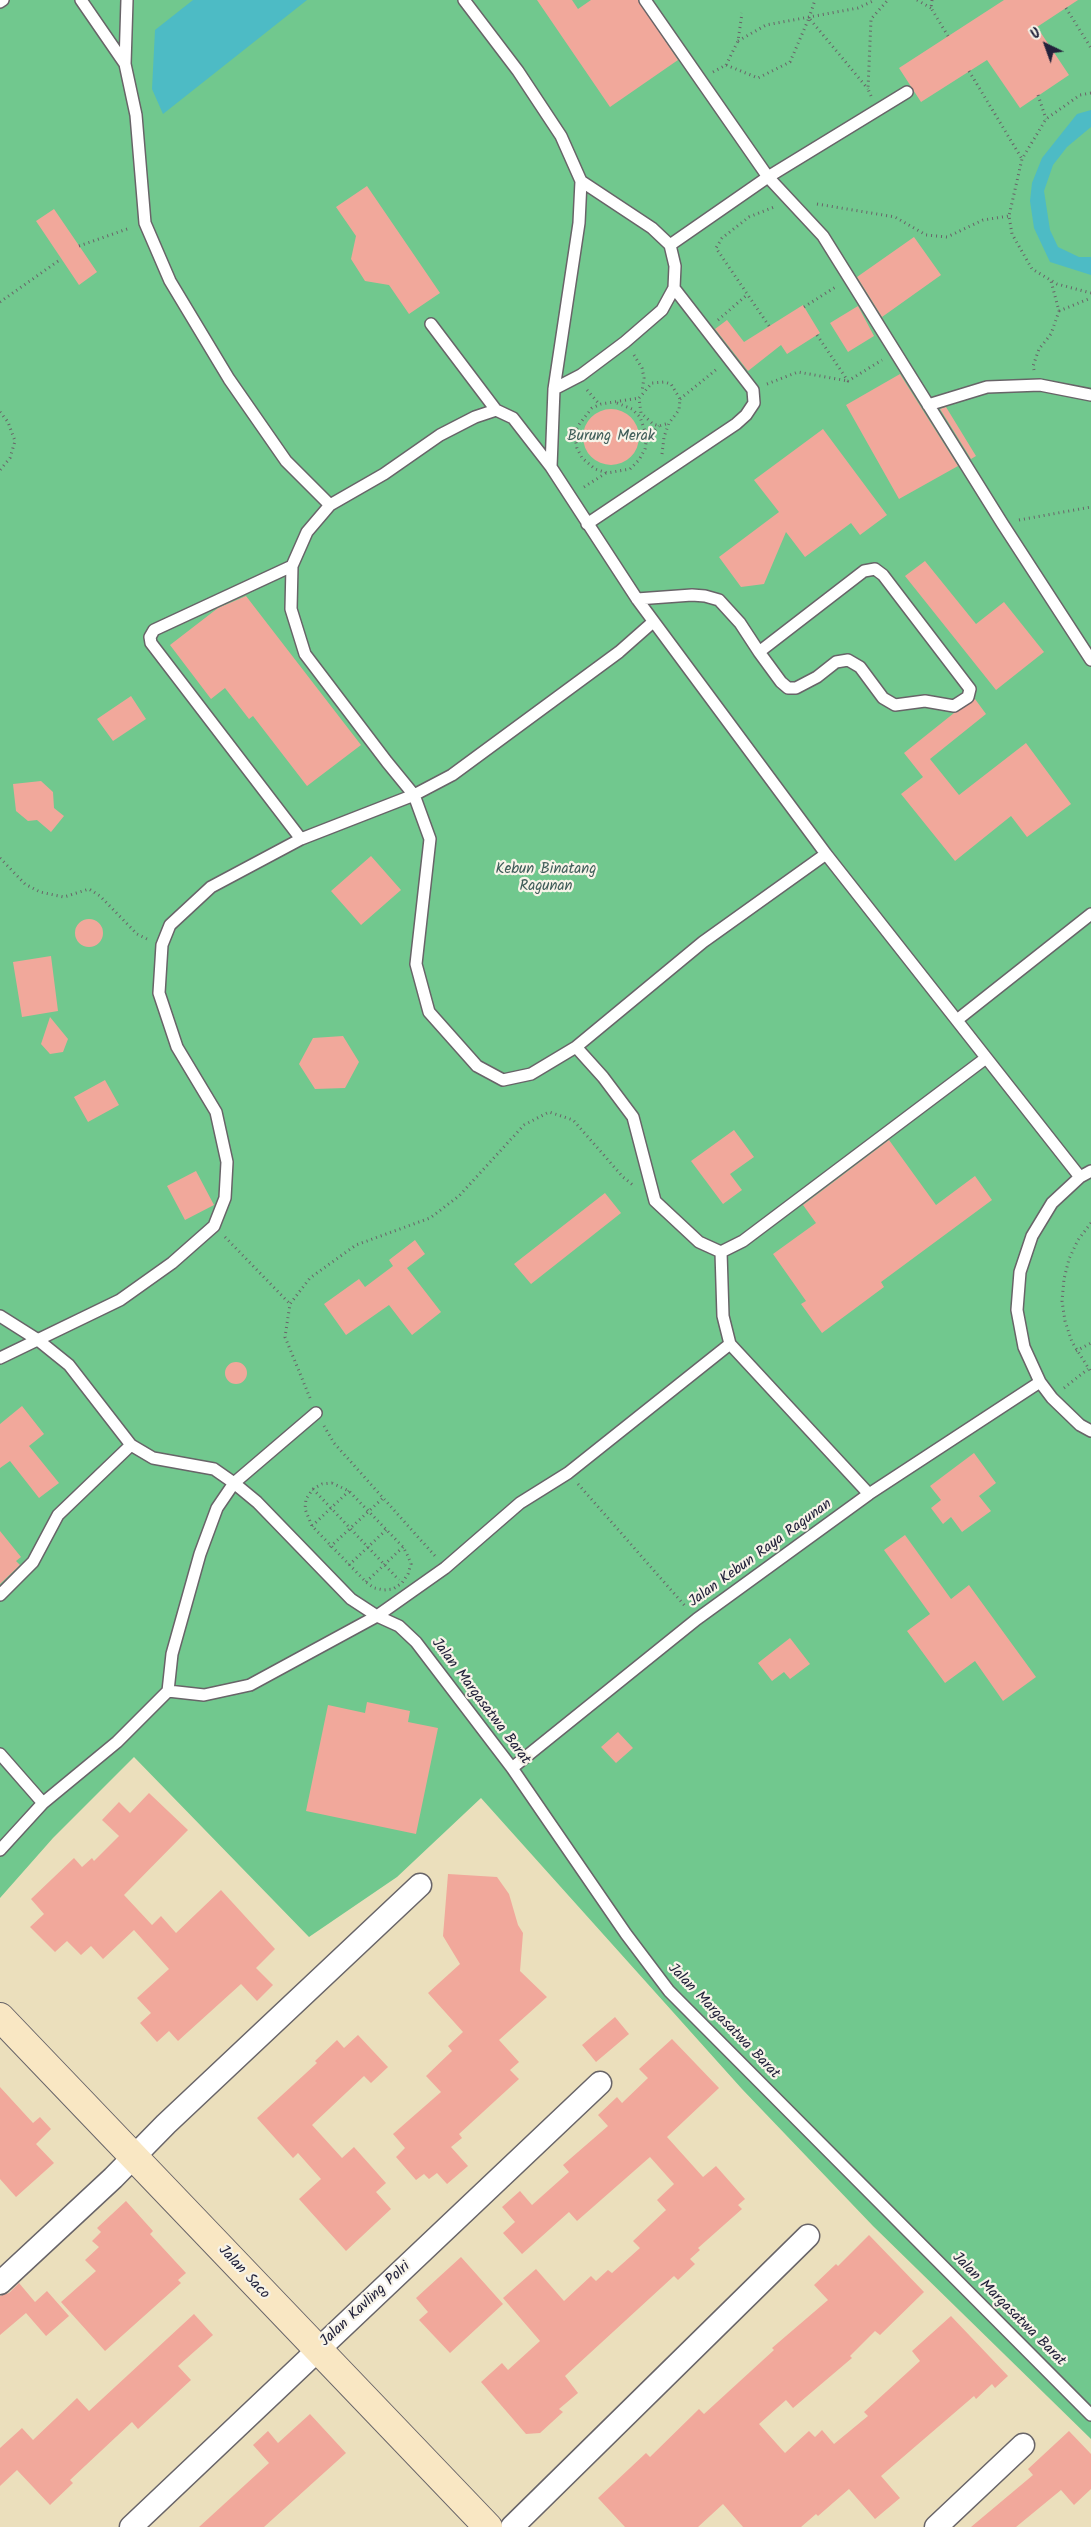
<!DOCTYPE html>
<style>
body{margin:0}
#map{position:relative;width:1091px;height:2527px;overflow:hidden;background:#ebdfbc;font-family:Kalam,sans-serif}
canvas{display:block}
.north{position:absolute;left:1021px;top:20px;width:50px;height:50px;-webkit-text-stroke:4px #f7f3e8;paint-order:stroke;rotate:318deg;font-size:14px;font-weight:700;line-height:20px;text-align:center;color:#22223b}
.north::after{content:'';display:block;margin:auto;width:18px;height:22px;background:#22223b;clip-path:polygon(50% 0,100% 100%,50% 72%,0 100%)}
</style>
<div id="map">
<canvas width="1091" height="2527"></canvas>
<div class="north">U</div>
</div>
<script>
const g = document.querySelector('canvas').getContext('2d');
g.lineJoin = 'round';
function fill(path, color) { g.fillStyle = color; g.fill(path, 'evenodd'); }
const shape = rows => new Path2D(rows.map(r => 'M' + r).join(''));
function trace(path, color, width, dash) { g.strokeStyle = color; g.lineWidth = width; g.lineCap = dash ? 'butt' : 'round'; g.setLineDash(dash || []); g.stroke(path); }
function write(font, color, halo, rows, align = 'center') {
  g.font = font + ' Kalam,sans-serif'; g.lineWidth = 4.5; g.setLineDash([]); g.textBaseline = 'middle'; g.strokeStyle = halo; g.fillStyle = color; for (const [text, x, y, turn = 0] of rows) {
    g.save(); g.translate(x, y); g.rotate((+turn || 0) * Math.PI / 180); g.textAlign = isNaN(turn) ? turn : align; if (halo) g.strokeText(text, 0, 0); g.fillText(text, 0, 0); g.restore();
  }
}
const green = shape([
 [0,0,1091,0,1091,2439,873,2226,742,2089,481,1798,397,1877,309,1937,134,1757,53,1838,0,1898]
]);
const water = shape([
 [193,0,307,0,163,114,152,89,155,30],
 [1091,110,1091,127,1067,147,1053,165,1044,191,1050,230,1058,247,1079,257,1091,257,1091,275,1050,262,1034,228,1030,201,1032,183,1042,158,1077,114]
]);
const building = shape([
 [537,0,572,0,578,9,591,0,638,0,678,60,610,107],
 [1004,0,1078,0,1037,27,1069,75,1020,108,987,60,921,102,899,68],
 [367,186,440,293,409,314,389,285,365,281,351,259,356,236,336,207],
 [54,209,97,272,79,285,36,221],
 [914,237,941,275,882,317,857,277],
 [803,305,820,333,787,354,781,345,748,371,715,329,727,320,744,342],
 [858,306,874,336,848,352,830,323],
 [900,374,958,466,899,499,846,405],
 [946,407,976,456,971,459,940,409],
 '583 437a28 28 0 1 1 56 0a28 28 0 1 1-56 0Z',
 [823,429,887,515,860,535,851,523,805,557,786,532,764,584,741,587,719,557,779,512,754,480],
 [925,561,976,624,1004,602,1044,652,996,690,905,576],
 [246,596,361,745,307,786,253,716,249,719,225,688,211,699,170,645,218,608],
 [131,696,146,719,113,741,97,719],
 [975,699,986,714,930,759,959,795,1026,743,1071,804,1027,837,1011,816,955,861,901,794,923,777,904,753,954,713],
 [41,781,53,792,54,808,64,816,51,832,37,820,28,821,16,811,13,784],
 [371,856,401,890,361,925,331,891],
 '75 933a14 14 0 1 1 28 0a14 14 0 1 1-28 0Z',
 [51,956,58,1011,22,1017,13,962],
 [50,1017,68,1039,63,1052,50,1054,41,1044],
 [343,1036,359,1062,345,1088,315,1089,299,1064,313,1038],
 [105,1080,119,1105,88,1122,74,1097],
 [734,1130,754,1157,730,1174,742,1190,723,1204,691,1161],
 [889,1140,936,1205,975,1176,992,1200,881,1282,884,1287,822,1333,801,1304,806,1301,773,1254,816,1223,803,1205],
 [196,1171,214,1205,185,1220,167,1186],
 [605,1193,621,1213,531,1284,514,1264],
 [415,1240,425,1254,407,1268,441,1312,412,1335,389,1305,346,1335,324,1304,359,1279,365,1287,393,1266,389,1260],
 '225 1373a11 11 0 1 1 22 0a11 11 0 1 1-22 0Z',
 [22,1406,44,1434,29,1446,59,1483,39,1498,10,1461,0,1468,0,1424],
 [974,1453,996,1483,979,1496,991,1511,962,1532,951,1517,943,1524,931,1508,941,1500,930,1486],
 [0,1531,21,1557,16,1561,20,1565,0,1584],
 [905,1535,951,1599,969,1585,1036,1677,1003,1701,975,1661,945,1683,907,1631,930,1614,884,1550],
 [790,1638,810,1664,790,1679,784,1672,772,1681,758,1663],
 [367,1702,410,1711,408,1722,438,1728,416,1834,306,1811,328,1705,365,1713],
 [618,1732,633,1748,616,1763,601,1747],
 [149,1793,188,1830,124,1895,152,1925,161,1916,176,1933,221,1890,275,1949,256,1968,273,1985,257,2001,241,1984,178,2041,169,2031,157,2042,140,2023,151,2013,137,1998,169,1969,134,1930,103,1959,91,1946,81,1955,67,1941,55,1952,30,1927,44,1914,31,1899,74,1858,82,1867,92,1858,94,1861,119,1836,102,1820,119,1802,130,1813],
 [448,1874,497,1877,509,1894,518,1925,523,1933,520,1971,547,1997,499,2040,519,2062,510,2070,519,2079,459,2134,462,2138,451,2147,468,2166,447,2184,437,2173,429,2179,424,2174,416,2180,396,2157,405,2148,393,2134,441,2092,426,2076,452,2051,448,2046,463,2032,428,1993,460,1964,443,1936],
 [615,2017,629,2034,596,2062,582,2045],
 [358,2035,388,2067,371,2083,364,2076,312,2125,342,2158,354,2147,386,2183,376,2192,391,2209,346,2251,299,2199,321,2179,298,2153,293,2158,257,2118,317,2063,315,2061,337,2040,344,2048],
 [672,2039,719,2088,667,2137,703,2177,716,2166,745,2199,738,2205,742,2209,698,2248,700,2250,690,2259,695,2264,678,2280,674,2276,565,2376,578,2393,559,2409,563,2412,540,2433,526,2434,481,2382,502,2363,508,2370,540,2341,503,2298,536,2269,564,2301,591,2276,596,2281,608,2270,612,2273,640,2248,633,2241,666,2210,657,2200,674,2184,650,2157,577,2221,569,2212,522,2254,503,2233,515,2222,502,2207,520,2191,532,2205,569,2172,563,2165,608,2126,598,2115,617,2097,622,2103,648,2078,639,2069],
 [0,2087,33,2123,40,2117,51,2129,36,2144,54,2163,16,2197,0,2179],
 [126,2201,153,2231,150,2234,186,2273,178,2280,181,2283,105,2351,61,2302,96,2271,85,2260,99,2247,92,2241,101,2232,97,2228],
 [869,2235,924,2292,880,2335,875,2331,850,2356,852,2358,793,2408,786,2400,759,2424,785,2453,809,2431,815,2437,822,2430,834,2444,868,2416,864,2412,920,2361,912,2351,951,2316,1008,2376,995,2388,992,2384,976,2399,974,2396,881,2476,900,2498,875,2519,849,2489,818,2516,816,2514,801,2527,743,2527,723,2504,698,2527,625,2527,598,2498,646,2453,650,2457,699,2409,704,2414,774,2350,772,2348,828,2300,814,2285,836,2264,838,2266],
 [461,2257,503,2304,450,2353,419,2320,428,2312,416,2298],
 [19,2283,35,2302,47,2291,69,2316,46,2336,26,2313,0,2335,0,2296,9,2293],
 [194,2314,213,2335,178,2366,191,2380,138,2429,132,2422,70,2480,73,2483,50,2505,17,2470,0,2486,0,2448,22,2428,33,2440,77,2398,89,2411],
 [310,2414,346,2453,264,2527,199,2527,269,2463,253,2445,268,2431,278,2443],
 [1069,2431,1091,2454,1091,2489,1074,2505,1061,2490,1016,2527,971,2527,1033,2475,1028,2469]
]);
const path = shape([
 [917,0,931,8],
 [932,0,931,8,948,36],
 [1066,8,1091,48],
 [809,18,815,0],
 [738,41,766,25,858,8,875,0],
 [726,65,738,41,742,13],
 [969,71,1022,159],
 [713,72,726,65,758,78,790,62,809,18,868,89],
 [1091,93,1080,95,1046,119,1022,159,1009,216,1012,234,1032,269,1057,284,1091,293],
 [1038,95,1046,119],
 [871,96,868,89,871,19,888,0],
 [817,204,895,217,926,235,947,237,983,220,1009,216],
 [79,246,130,228],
 [0,302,61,259],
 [804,307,837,286],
 [1059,311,1091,298],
 [718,320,748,294],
 [769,326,716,248,722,238,749,217,774,207],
 [817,335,848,381,882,360],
 [634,355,642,368,644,378,642,391],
 [1034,370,1033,366,1039,349,1051,334,1059,311,1051,281],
 [767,384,798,372,848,381],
 [587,390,600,405],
 [680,399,717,369],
 [617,403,632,409,640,417,647,437,645,449,639,460,630,469,607,473,595,469,582,458,577,448,575,437,577,427,592,408,601,404,639,398],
 [0,412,8,422,15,441,10,458,0,470],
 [648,437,659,426],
 [662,454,664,437,669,423,679,410,680,399,671,384,664,382,652,383,639,398,641,413,653,424,659,426,669,423],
 [584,487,606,473],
 [1019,520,1091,507],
 [0,858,25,884,40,892,64,897,89,889,100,896,137,934,147,939],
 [1091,1223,1078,1240,1069,1259,1064,1279,1062,1301,1065,1321,1072,1342,1091,1372],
 [225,1237,290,1304],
 [1076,1351,1091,1343],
 [1064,1388,1088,1369],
 [310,1398,285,1337,290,1304,310,1278,356,1245,430,1218,459,1196,524,1125,549,1112,573,1120,623,1177,634,1186],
 [324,1426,334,1443,435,1556],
 [332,1483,349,1491,403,1547,408,1556,411,1564,408,1574,402,1583,393,1589,384,1590,374,1588,366,1582,312,1526,305,1509,306,1499,313,1489,322,1484,332,1483],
 [578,1484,686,1607],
 [313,1489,399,1580],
 [312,1526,349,1491],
 [330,1547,383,1498],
 [349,1565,386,1530],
 [366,1582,403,1547]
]);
const lane = shape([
 [81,0,125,64,136,115,145,223,170,281,229,379,286,461,330,505],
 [464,0,518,71,561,136,581,181,579,223,554,389,551,467,637,599,826,854,1080,1177],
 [645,0,768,177,823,236,1002,523,1091,660],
 [0,2,3,0],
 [125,64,127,0],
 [670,245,768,177,907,92],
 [431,324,496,410],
 [554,389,581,375,625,342,662,310,674,288,675,266,670,245,652,228,581,181],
 [928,405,987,387,1040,385,1091,395],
 [551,467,513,418,496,410,475,417,440,435,384,474,330,505,307,532,292,566,291,609,305,654,387,762,414,795,430,839,416,964,429,1012,477,1066,503,1080,531,1074,576,1047,703,942,826,854],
 [587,524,736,424,746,415,754,403,753,390,674,288],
 [292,566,154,630,150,637,151,643,301,839],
 [637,599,692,595,705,596,719,600,740,623,759,652,781,682,788,688,796,688,817,677,836,662,848,660,860,667,883,698,895,705,925,701,954,706,968,697,970,689,883,575,875,569,864,571,759,652],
 [957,1020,1091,914],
 [576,1047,603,1077,633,1117,655,1201,699,1242,721,1252],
 [1091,1171,1080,1177,1052,1203,1032,1236,1020,1272,1017,1310,1024,1347,1040,1382,1052,1398,1080,1425,1091,1431],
 [0,1316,38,1340,69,1365,131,1445,153,1458,214,1469,234,1483,257,1502,351,1599,377,1616,399,1626,416,1642,512,1768,626,1934,669,1991,1091,2415],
 [730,1344,869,1494],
 [0,1358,120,1300,172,1263,214,1226,225,1198,227,1162,216,1112,177,1047,159,993,162,945,170,925,211,887,301,839,414,795,452,775,619,652,653,622],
 [0,1595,33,1562,58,1515,131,1445],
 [168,1691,204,1695,250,1685,377,1616,445,1568,520,1503,568,1473,730,1344,723,1316,721,1252,743,1241,986,1058],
 [0,1754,43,1803],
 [512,1768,697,1619,869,1494,1040,1382],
 [0,1850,43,1803,117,1742,168,1691,172,1654,200,1554,217,1508,234,1483,316,1413]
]);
const street = shape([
 [0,2283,113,2178,166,2124,420,1885],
 [131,2527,600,2083],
 [512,2527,808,2236],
 [936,2527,1023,2445]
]);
const secondary = shape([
 [0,2017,488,2527]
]);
const parkNames = [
 ["Burung Merak",611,437],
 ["Kebun Binatang",546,870],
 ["Ragunan",546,887]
];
const streetNames = [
 ["Jalan Kebun Raya Ragunan",761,1554,-36],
 ["Jalan Margasatwa Barat",480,1702,53],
 ["Jalan Margasatwa Barat",723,2022,46],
 ["Jalan Saco",243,2273,47],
 ["Jalan Kavling Polri",366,2305,-43],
 ["Jalan Margasatwa Barat",1008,2310,45]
];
fill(green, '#71c88e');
fill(water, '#4dbbc5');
fill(building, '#f1a89b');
trace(lane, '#686468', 14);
trace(street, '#686468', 25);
trace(secondary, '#686468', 30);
trace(path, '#686468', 3, [1, 4]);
trace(lane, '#fff', 11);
trace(street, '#fff', 22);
trace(secondary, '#f9e7c3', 28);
write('15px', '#3e5c58', '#f7f3e8', parkNames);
write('15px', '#22223b', '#f7f3e8', streetNames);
</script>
